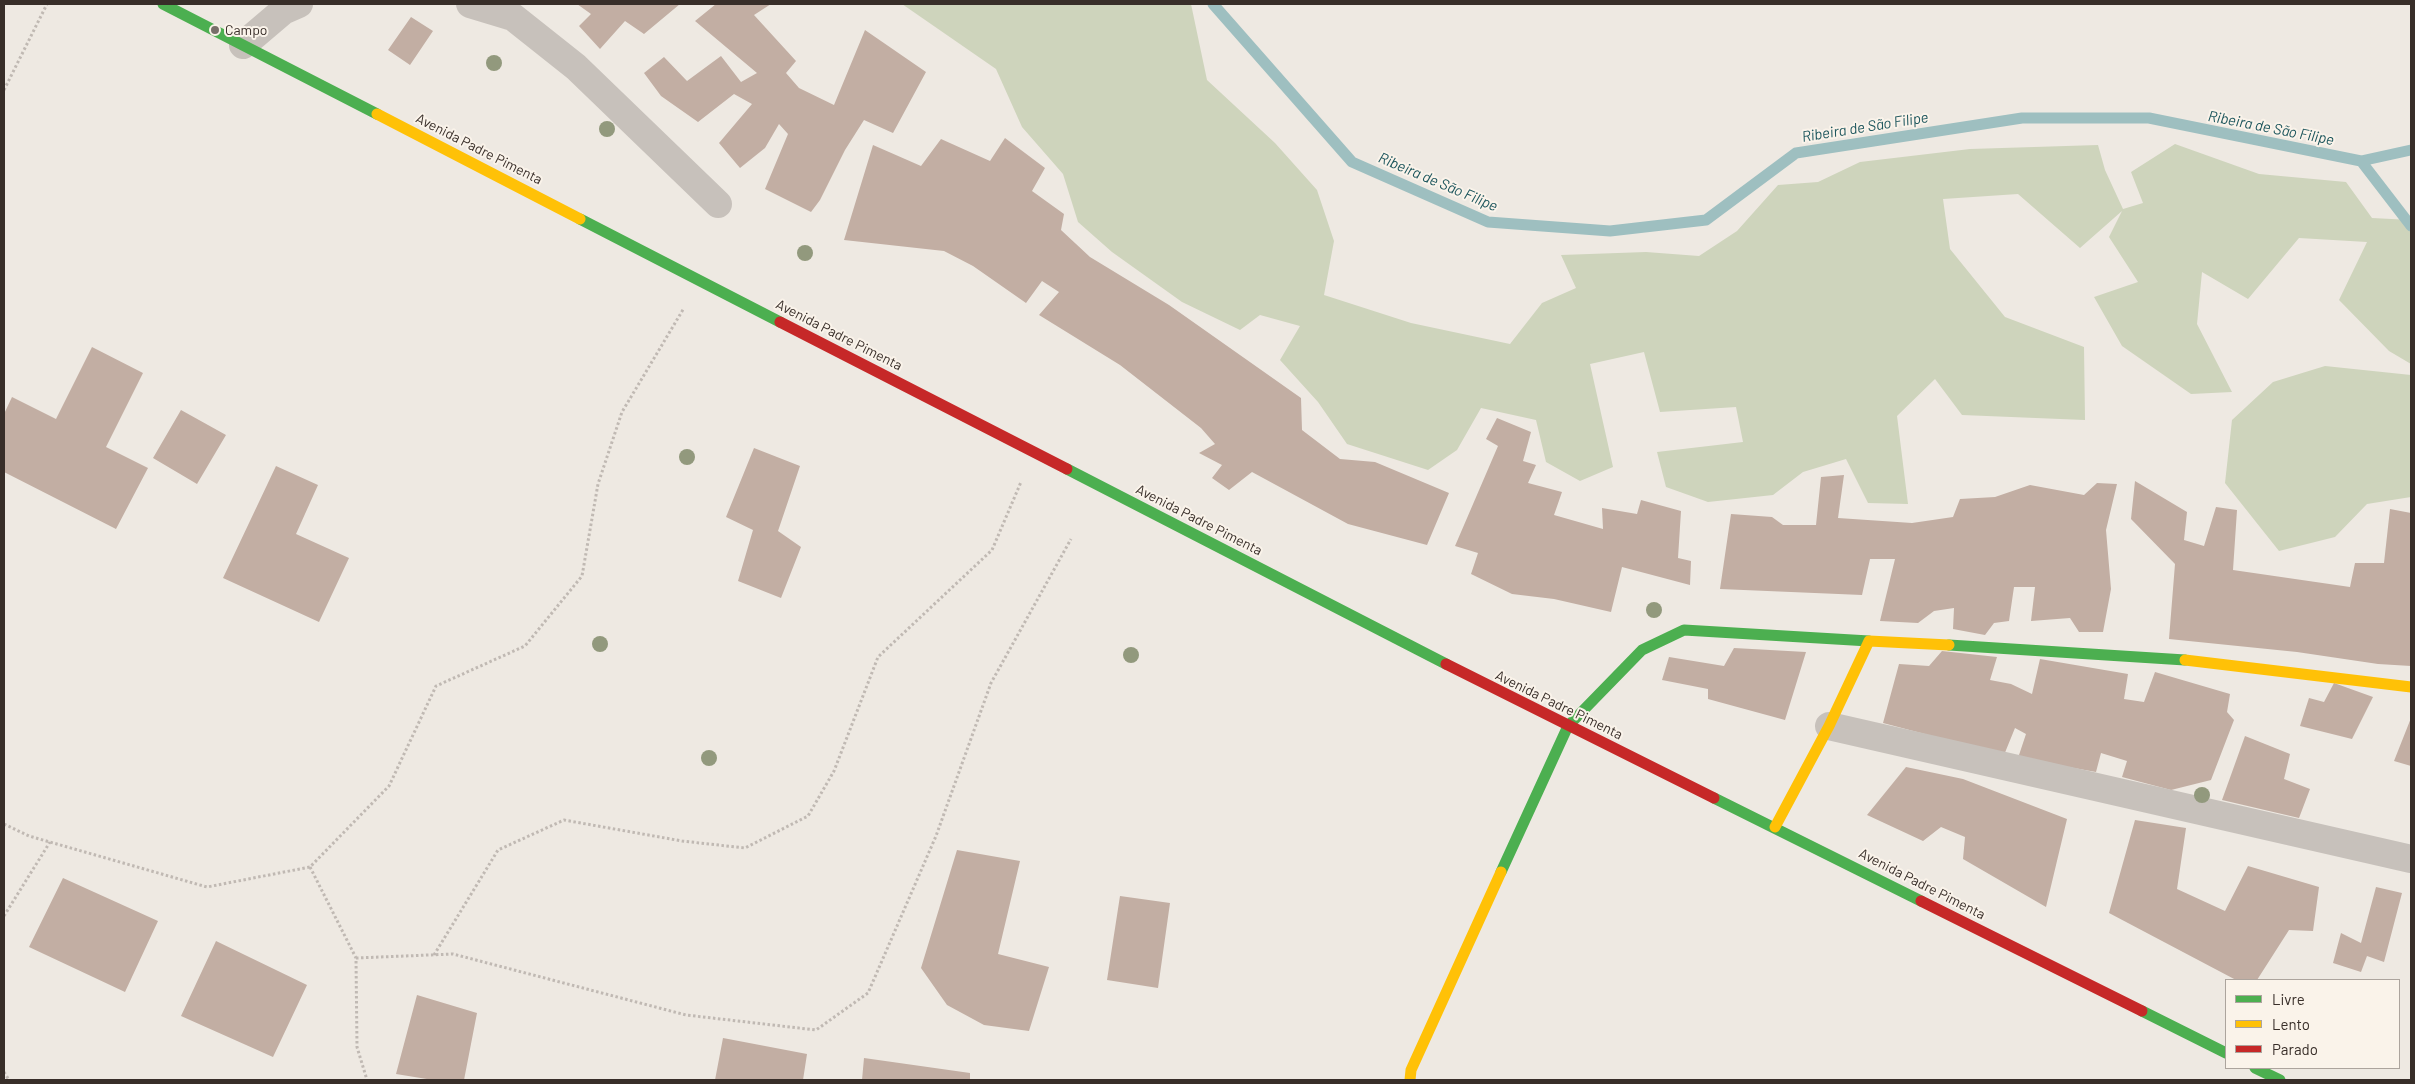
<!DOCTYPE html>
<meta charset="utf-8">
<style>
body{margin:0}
#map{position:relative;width:2415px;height:1084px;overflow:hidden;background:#eee9e2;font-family:Barlow,sans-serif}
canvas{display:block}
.frame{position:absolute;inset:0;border:5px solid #382e29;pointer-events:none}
.legend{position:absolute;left:2225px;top:979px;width:175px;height:90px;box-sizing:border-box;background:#faf3ea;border:1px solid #aca49d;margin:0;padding:6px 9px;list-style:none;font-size:15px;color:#382e29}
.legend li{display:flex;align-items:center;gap:10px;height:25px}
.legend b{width:25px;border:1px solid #aca49d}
</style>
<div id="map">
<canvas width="2415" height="1084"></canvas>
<div class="frame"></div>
<ul class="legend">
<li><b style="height:6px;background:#4caf50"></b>Livre</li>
<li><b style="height:6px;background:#ffc107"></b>Lento</li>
<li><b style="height:6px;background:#c62828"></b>Parado</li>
</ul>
</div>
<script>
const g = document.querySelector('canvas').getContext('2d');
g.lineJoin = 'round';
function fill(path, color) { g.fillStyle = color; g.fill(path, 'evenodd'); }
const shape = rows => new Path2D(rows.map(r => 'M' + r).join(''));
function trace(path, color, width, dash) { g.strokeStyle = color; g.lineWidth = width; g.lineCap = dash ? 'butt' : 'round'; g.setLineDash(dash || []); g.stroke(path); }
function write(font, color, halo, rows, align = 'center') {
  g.font = font + ' Barlow,sans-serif'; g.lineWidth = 4; g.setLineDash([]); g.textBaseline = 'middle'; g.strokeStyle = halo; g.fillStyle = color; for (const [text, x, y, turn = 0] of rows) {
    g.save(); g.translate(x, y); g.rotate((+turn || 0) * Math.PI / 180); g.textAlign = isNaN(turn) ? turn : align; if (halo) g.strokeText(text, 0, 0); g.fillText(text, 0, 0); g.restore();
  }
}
const green = shape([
 [902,4,1191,4,1207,80,1275,143,1317,190,1334,241,1324,295,1411,323,1510,344,1542,303,1576,288,1561,255,1646,252,1699,256,1737,231,1778,185,1818,182,1860,162,1970,149,2098,145,2105,170,2123,209,2143,203,2131,172,2175,144,2259,174,2346,182,2372,218,2411,220,2411,364,2389,351,2339,300,2367,242,2299,238,2248,299,2202,272,2197,324,2232,392,2191,394,2122,346,2094,297,2138,282,2109,237,2122,211,2080,248,2018,194,1943,199,1950,249,2005,317,2084,347,2085,420,1962,415,1935,379,1897,416,1908,504,1868,503,1846,459,1803,472,1773,495,1708,502,1666,487,1657,452,1743,442,1736,407,1660,412,1644,352,1590,364,1613,467,1580,481,1546,462,1536,420,1481,408,1457,450,1428,470,1347,444,1318,402,1280,360,1300,326,1260,315,1240,330,1182,302,1112,252,1078,222,1063,174,1022,127,996,69],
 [2325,366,2411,375,2411,497,2367,504,2335,537,2279,551,2225,483,2232,420,2273,382]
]);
const stream = shape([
 [1213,4,1352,162,1488,222,1610,231,1706,220,1796,153,2022,118,2149,118,2361,161,2411,226],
 [2361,161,2411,150]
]);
const building = shape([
 [577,4,680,4,644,34,625,21,600,49,579,26,591,14],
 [716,4,771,4,754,15,796,61,786,73,799,88,834,105,865,30,926,72,893,133,864,120,845,150,820,200,811,212,765,189,788,134,779,124,765,148,740,168,719,143,752,104,734,94,698,122,661,96,644,73,664,57,687,81,721,56,741,82,757,73,695,21],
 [411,17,433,31,410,65,388,50],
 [1005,138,1045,168,1032,191,1064,214,1061,230,1090,257,1169,305,1301,398,1302,430,1340,459,1375,462,1449,493,1427,545,1348,524,1252,472,1229,490,1212,478,1222,465,1199,453,1215,444,1201,428,1120,365,1039,315,1059,292,1042,281,1026,303,973,266,944,251,844,240,873,145,921,166,941,139,990,161],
 [92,347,143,373,106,447,148,468,116,529,4,472,4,414,12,397,56,419],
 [181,410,226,435,197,484,153,458],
 [1497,418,1531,432,1523,461,1536,465,1528,483,1562,492,1554,515,1603,529,1602,508,1637,514,1641,500,1681,511,1678,558,1691,561,1690,585,1622,567,1611,612,1554,599,1512,594,1471,574,1478,553,1455,546,1498,446,1486,439],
 [754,448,800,466,778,531,801,547,781,598,738,581,753,530,726,517],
 [276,466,318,485,296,534,349,558,319,622,223,578],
 [1844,475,1838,518,1912,523,1953,517,1960,499,1995,497,2030,485,2084,495,2097,483,2117,484,2106,530,2111,589,2103,632,2079,632,2070,618,2031,621,2035,587,2014,587,2009,621,1994,623,1985,635,1953,629,1954,608,1934,611,1918,623,1880,621,1895,559,1870,559,1862,595,1720,589,1731,514,1772,517,1783,525,1816,525,1821,477],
 [2135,481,2187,512,2184,540,2204,546,2216,507,2237,510,2233,570,2350,587,2355,563,2384,563,2390,509,2411,513,2411,666,2378,664,2297,652,2169,639,2175,564,2131,519],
 [1734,648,1806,652,1785,720,1708,699,1708,689,1662,680,1669,657,1724,666],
 [1942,651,1997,657,1990,680,2011,684,2032,694,2040,659,2128,674,2124,699,2144,702,2155,672,2230,694,2227,712,2234,720,2211,780,2171,790,2122,777,2127,761,2101,753,2096,772,2018,758,2026,734,2015,728,2004,755,1883,723,1899,664,1929,666],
 [2334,683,2373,697,2352,739,2300,726,2309,698,2324,702],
 [2411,718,2411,766,2394,761],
 [2245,736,2290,754,2284,779,2310,789,2299,818,2222,800],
 [1906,767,1963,779,2067,819,2046,907,1963,859,1965,837,1941,827,1923,841,1867,815],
 [2135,820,2186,828,2177,889,2225,911,2248,866,2319,887,2313,931,2289,930,2257,980,2236,980,2109,913],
 [957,850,1020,861,998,954,1049,967,1029,1031,984,1025,947,1005,921,968],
 [63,878,158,921,125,992,29,947],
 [2376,887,2402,893,2384,962,2367,956,2361,972,2333,963,2341,933,2361,943],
 [1120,896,1170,903,1158,988,1107,980],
 [216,941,307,985,273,1057,181,1016],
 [417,995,477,1013,464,1080,433,1080,396,1074],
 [723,1038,807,1054,803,1080,715,1080],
 [864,1058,970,1073,970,1080,862,1080]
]);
const path = shape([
 [4,90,47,4],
 [4,824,29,836,207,887,310,867,389,786,436,686,525,646,582,576,598,484,622,412,684,308],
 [310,867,356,958,357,1047,367,1080],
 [4,916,50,842],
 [434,955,498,850,564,820,682,841,745,848,808,816,834,771,878,657,992,550,1021,482],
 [356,958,453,954,686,1015,816,1030,868,993,936,836,991,683,1071,539],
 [4,1072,9,1080]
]);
const street = shape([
 [470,4,513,17,576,67,718,204],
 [243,45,283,11,299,4],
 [1829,726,2411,859]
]);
const fast = shape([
 [163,4,377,114],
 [580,219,780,322],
 [1067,469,1446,664],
 [1949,645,2185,660],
 [1714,798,1921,901],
 [1501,872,1568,726,1642,650,1684,630,1869,641],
 [2142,1011,2226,1053],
 [2255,1068,2280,1080]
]);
const slow = shape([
 [377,114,580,219],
 [2185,660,2411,687],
 [1775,827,1829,726,1869,641,1949,645],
 [1410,1080,1411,1070,1501,872]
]);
const jam = shape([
 [780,322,1067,469],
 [1446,664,1714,798],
 [1921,901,2142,1011]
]);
const trees = [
 [494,63],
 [607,129],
 [805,253],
 [687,457],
 [1654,610],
 [600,644],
 [1131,655],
 [709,758],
 [2202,795]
];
const markers = [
 [215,30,5,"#786f6a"]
];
const poiNames = [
 ["Campo",225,30]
];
const streetNames = [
 ["Avenida Padre Pimenta",479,149,27],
 ["Avenida Padre Pimenta",839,335,27],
 ["Avenida Padre Pimenta",1199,520,27],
 ["Avenida Padre Pimenta",1559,705,26],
 ["Avenida Padre Pimenta",1922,884,27]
];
const waterNames = [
 ["Ribeira de São Filipe",1865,127,-9],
 ["Ribeira de São Filipe",2271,128,11],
 ["Ribeira de São Filipe",1438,182,23]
];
fill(green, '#ced4bc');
trace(stream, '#9ebfc0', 11);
fill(building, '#c2aea3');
trace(path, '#c0b9b3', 3, [2.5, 2.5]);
trace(street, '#c7c1bb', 28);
trace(fast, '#4caf50', 11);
trace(slow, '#ffc107', 11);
trace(jam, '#c62828', 11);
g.fillStyle = '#92997d';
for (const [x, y] of trees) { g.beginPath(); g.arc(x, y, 8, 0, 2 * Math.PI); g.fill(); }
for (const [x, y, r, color] of markers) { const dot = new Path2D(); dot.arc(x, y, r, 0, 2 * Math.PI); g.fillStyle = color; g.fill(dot); trace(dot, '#faf3ea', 2); }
write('14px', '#382e29', '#faf3ea', poiNames, 'left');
write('14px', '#382e29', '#faf3ea', streetNames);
write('italic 15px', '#1c555c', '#faf3ea', waterNames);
</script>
